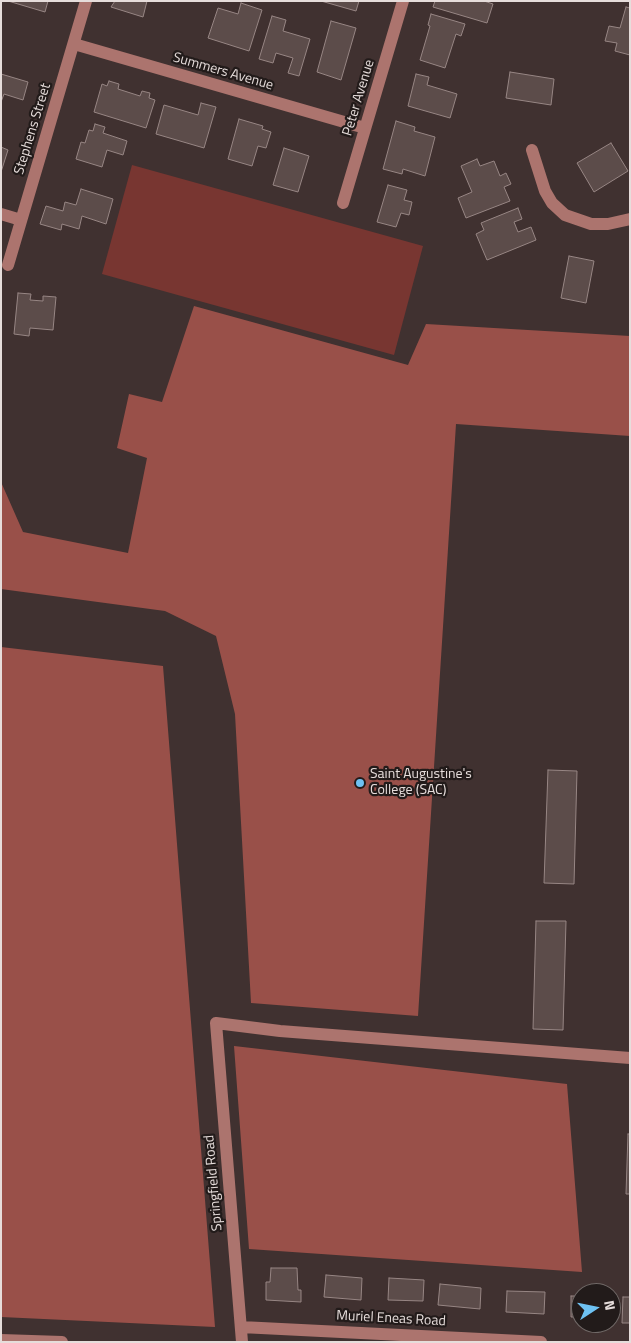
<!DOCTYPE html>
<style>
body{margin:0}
#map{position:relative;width:631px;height:1343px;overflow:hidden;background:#403130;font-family:"Titillium Web",sans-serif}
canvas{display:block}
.frame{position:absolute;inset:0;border:2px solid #e6dddb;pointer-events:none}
.north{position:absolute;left:571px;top:1283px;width:50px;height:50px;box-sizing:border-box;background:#221b1a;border:1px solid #706967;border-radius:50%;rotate:79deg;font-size:14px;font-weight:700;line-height:20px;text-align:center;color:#e6dddb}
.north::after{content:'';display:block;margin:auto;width:18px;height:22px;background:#6ec2f3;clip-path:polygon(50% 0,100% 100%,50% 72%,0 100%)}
</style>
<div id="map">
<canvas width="631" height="1343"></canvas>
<div class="frame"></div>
<div class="north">N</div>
</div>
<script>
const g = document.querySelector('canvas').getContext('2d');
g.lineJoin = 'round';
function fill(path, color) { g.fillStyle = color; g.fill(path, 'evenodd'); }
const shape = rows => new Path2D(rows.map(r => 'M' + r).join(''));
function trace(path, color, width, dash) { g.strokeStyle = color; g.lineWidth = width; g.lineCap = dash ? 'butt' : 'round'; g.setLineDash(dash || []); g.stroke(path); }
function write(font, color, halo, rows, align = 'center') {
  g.font = font + ' "Titillium Web",sans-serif'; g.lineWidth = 4.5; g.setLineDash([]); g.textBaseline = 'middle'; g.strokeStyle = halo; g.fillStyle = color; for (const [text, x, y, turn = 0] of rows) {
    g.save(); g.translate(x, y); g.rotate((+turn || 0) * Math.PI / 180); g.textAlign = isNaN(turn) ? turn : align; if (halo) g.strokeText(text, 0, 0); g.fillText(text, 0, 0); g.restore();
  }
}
const green = shape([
 [132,165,423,246,394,355,102,274]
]);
const forest = shape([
 [194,306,408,365,426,324,630,336,630,436,456,424,418,1016,251,1003,235,714,216,636,165,611,1,589,1,482,23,532,128,553,147,458,117,448,129,394,162,402],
 [1,647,163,666,215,1327,1,1317],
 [234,1046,567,1084,582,1272,249,1249]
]);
const building = shape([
 [8,1,48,1,45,12,8,1],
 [115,1,147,1,143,17,111,7,115,1],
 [321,1,359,1,356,11,321,1],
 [435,1,484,1,493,4,487,23,433,7,435,1],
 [241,3,262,10,249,51,208,38,218,8,238,14,241,3],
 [626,7,630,8,630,55,615,51,617,43,605,41,609,26,620,28,626,7],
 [431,14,465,24,461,36,456,34,445,68,420,60,430,26,428,25,431,14],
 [272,16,286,20,283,31,310,39,299,76,288,73,293,58,276,53,273,63,259,59,272,16],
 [331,21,356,28,341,80,317,72,331,21],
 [510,72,554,79,551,105,506,98,510,72],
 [1,74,28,82,23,100,4,94,1,102,1,74],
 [416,74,429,77,427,85,457,94,450,118,408,106,416,74],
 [109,81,119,84,118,89,140,96,142,91,150,93,149,98,155,100,146,128,94,112,102,84,107,86,109,81],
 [201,103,216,107,204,148,156,134,164,105,198,115,201,103],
 [239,119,263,126,262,129,271,132,266,148,258,146,252,166,228,159,239,119],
 [396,121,415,127,414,131,435,137,425,176,403,169,402,174,383,169,396,121],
 [95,124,105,127,103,133,127,141,123,155,107,150,102,167,76,159,81,142,85,143,89,130,93,131,95,124],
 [611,143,628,171,594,192,577,163,611,143],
 [1,147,8,150,1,172,1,147],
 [284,148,309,156,298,192,273,185,284,148],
 [477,159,480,166,494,161,500,176,506,173,511,184,504,187,510,201,466,218,458,198,472,192,461,166,477,159],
 [388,185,407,190,404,200,412,202,409,215,401,213,396,227,377,222,388,185],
 [81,189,113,199,106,224,82,216,79,229,62,224,61,230,40,224,46,206,63,211,65,202,76,205,81,189],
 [518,208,522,219,514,222,518,232,531,227,536,240,487,260,476,234,484,230,481,223,518,208],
 [569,256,594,261,586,303,561,298,569,256],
 [18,293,31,294,30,300,43,301,43,296,56,297,53,330,30,328,29,336,14,334,18,293],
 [548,770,577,771,574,884,544,883,548,770],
 [536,921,566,921,563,1030,533,1029,536,921],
 [628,1134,630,1134,630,1194,626,1194,628,1134],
 [271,1268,297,1268,298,1290,301,1290,301,1302,266,1300,266,1282,270,1282,271,1268],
 [326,1275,362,1278,361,1300,324,1297,326,1275],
 [389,1278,424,1280,423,1301,388,1300,389,1278],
 [440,1284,481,1288,480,1309,438,1305,440,1284],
 [507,1291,545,1292,544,1314,506,1312,507,1291],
 [571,1296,581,1296,581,1317,571,1317,571,1296],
 [623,1297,630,1297,630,1323,622,1323,623,1297]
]);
const minor = shape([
 [74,44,365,128],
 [532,150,545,191,552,203,565,215,591,224,608,224,630,219],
 [343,203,403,1],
 [1,214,21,220],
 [8,265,86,1],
 [241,1327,541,1342],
 [1,1340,62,1342],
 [242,1342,216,1023,280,1031,630,1058]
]);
const markers = [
 [360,783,5,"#6ec2f3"]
];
const streetNames = [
 ["Summers Avenue",223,72,16],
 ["Peter Avenue",359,98,-73],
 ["Stephens Street",33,129,-73],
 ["Springfield Road",214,1183,-95],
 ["Muriel Eneas Road",391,1319,3]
];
const poiNames = [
 ["Saint Augustine's",370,775],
 ["College (SAC)",370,791]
];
fill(green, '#783631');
fill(forest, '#995049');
fill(building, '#5c4c4a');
trace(building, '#978684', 1);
trace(minor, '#ac746e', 12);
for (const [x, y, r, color] of markers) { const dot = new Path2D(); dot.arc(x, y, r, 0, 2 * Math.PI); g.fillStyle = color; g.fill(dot); trace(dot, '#221b1a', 2); }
write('14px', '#e6dddb', '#221b1a', streetNames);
write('14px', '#e6dddb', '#221b1a', poiNames, 'left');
</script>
